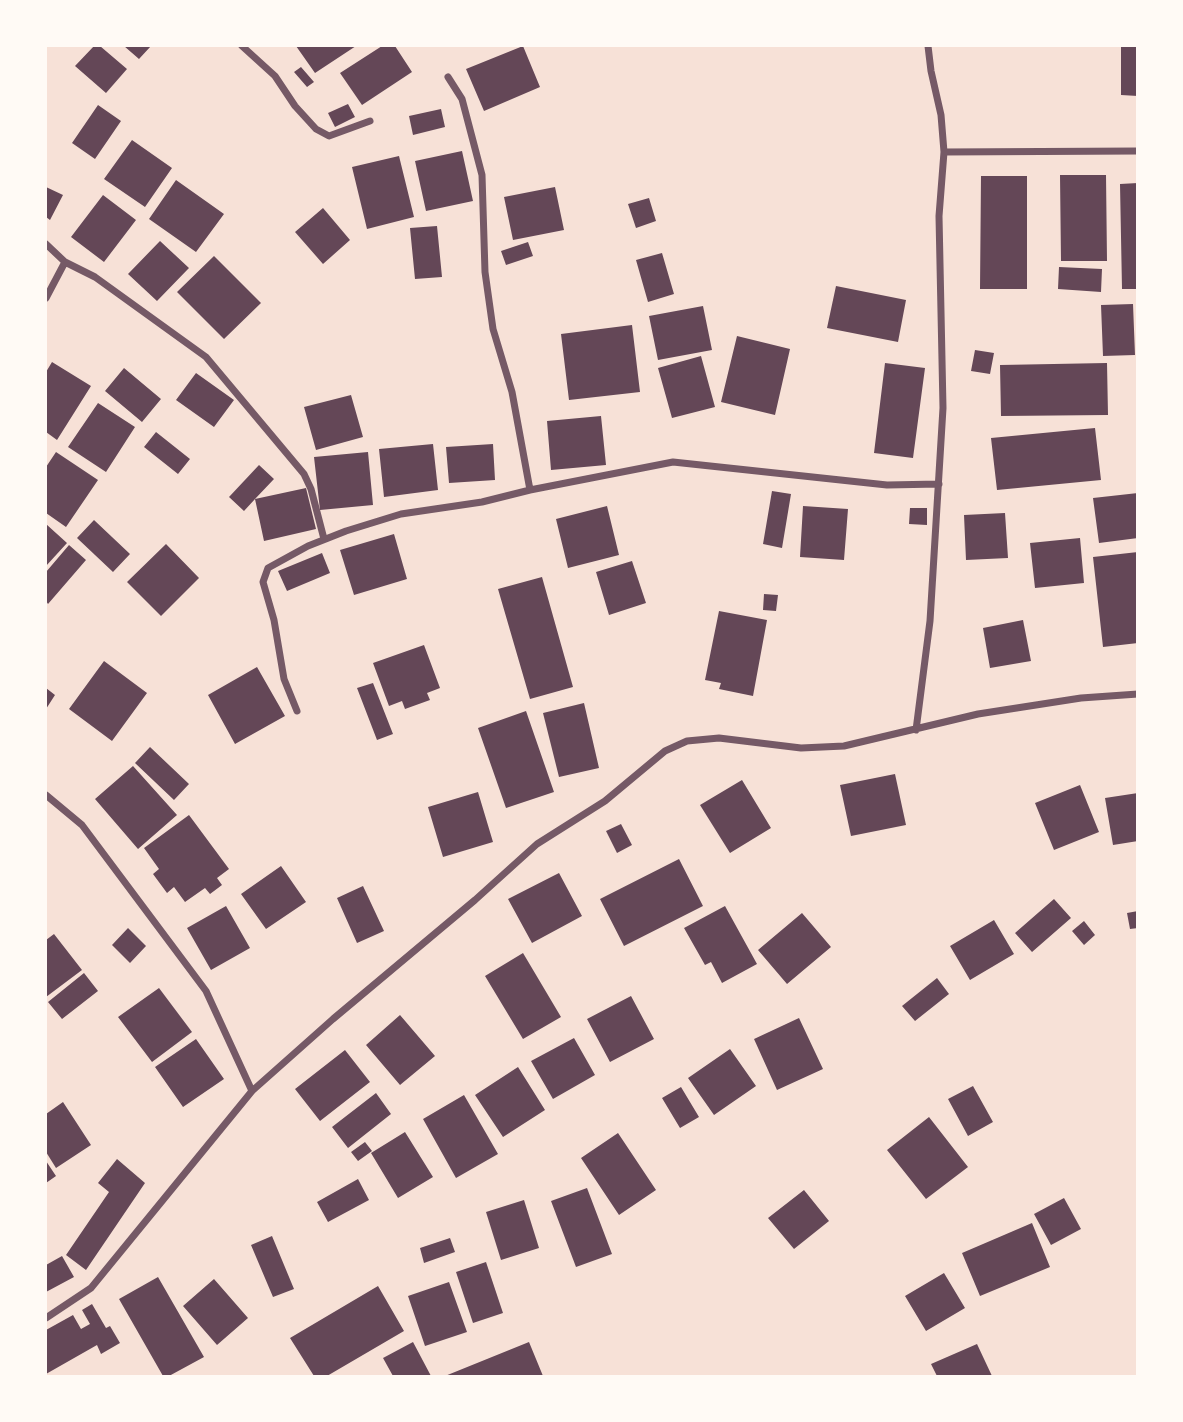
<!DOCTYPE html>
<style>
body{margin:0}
#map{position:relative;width:1183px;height:1422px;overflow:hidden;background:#f7e1d7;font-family:Jost,sans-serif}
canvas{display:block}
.frame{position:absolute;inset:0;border:47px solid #fffaf5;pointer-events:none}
</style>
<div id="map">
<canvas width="1183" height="1422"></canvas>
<div class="frame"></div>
</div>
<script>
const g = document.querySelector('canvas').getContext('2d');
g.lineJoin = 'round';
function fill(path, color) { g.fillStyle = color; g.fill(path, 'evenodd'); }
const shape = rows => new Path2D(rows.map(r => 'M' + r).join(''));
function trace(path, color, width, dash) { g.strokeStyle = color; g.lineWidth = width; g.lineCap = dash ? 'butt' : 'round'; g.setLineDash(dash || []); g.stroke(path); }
const building = shape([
 [94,46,100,46,127,69,106,93,75,66],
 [124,46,151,46,139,59],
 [296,46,356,46,315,73],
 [382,46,395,46,412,72,362,105,340,73],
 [523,46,540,87,484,111,466,69],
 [1121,46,1138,46,1138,96,1121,95],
 [301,67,314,82,307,87,294,72],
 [348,104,355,117,335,127,328,113],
 [98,105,121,121,95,159,72,143],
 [441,109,445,127,413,135,409,116],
 [132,140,172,168,145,207,104,179],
 [462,151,473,201,426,211,415,161],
 [399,156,414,217,367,229,352,167],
 [1060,175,1106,175,1107,261,1061,261],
 [981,176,1027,176,1027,289,980,289],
 [176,180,224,214,196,252,149,219],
 [1138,183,1138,289,1122,289,1120,184],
 [46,187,63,195,50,220,46,217],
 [555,187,564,230,513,240,504,197],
 [103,195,136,220,104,262,71,237],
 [649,198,656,221,636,228,628,204],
 [323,208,350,240,323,264,295,232],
 [437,226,442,277,415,279,410,228],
 [160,241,189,268,157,301,128,274],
 [528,242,533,256,506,265,501,251],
 [662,253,674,294,648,302,636,260],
 [214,256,261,303,224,339,177,292],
 [1059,267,1102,269,1101,292,1058,289],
 [836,286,906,300,898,342,827,328],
 [1133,304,1135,355,1103,356,1101,305],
 [703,306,712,350,658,360,649,316],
 [632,325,640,392,569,400,561,334],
 [737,336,790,349,775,415,721,402],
 [975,350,994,353,990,374,971,371],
 [701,356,715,407,672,418,658,368],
 [52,362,91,386,57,440,46,432,46,372],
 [885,363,925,368,913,458,874,453],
 [1107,363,1108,415,1001,416,1000,365],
 [124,368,161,399,142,422,105,391],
 [196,373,234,400,214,427,176,400],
 [351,395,363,437,316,450,304,407],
 [98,403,135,427,106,472,68,447],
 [601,416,606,465,551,470,547,421],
 [1095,428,1101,480,997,490,991,438],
 [156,432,190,459,178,474,144,447],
 [433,444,438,490,384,497,379,449],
 [493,444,495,480,449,483,446,447],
 [56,452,98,480,66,527,46,513,46,467],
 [368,452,373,505,320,510,314,457],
 [259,465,274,479,255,499,306,488,316,529,264,541,255,499,244,511,229,497],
 [772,491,791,494,782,548,763,544],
 [1138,493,1138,538,1099,543,1093,498],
 [607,506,619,555,568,568,556,519],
 [803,506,848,509,844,560,800,557],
 [910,508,927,508,927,525,909,524],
 [1005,513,1008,558,966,560,964,515],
 [94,520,130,554,113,572,77,538],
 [46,524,67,543,46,566],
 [394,534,407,579,354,595,340,550],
 [1080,538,1084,583,1035,588,1030,543],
 [166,544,199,578,161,616,127,582],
 [69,545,86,560,48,604,46,601,46,572],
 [1138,552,1138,643,1103,647,1093,557],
 [322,553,330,573,287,591,278,571],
 [632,561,646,603,609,615,596,572],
 [542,577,573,687,530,699,498,589],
 [764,594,778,595,776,611,763,610],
 [719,611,767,620,753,696,719,689,721,683,705,680],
 [1023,620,1031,661,990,668,983,628],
 [424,645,440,688,427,693,430,700,405,709,402,701,389,706,373,663],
 [104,661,147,693,112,741,69,709],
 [257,667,285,716,235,744,208,695],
 [373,683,393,734,377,740,357,688],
 [46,688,55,695,46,709],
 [584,703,599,768,559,777,543,713],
 [526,711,554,792,506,808,478,728],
 [150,747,189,784,174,800,135,763],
 [133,766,177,815,138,849,95,799],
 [895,774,906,825,851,836,840,785],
 [742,780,771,828,730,853,700,805],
 [1080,785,1099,832,1054,850,1035,803],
 [478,792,493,842,443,857,428,807],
 [1138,793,1138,841,1113,845,1105,798],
 [189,815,229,869,217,878,222,885,210,894,205,888,185,902,174,887,167,893,153,874,159,869,144,848],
 [621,824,632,845,617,853,606,831],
 [679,859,703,906,624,946,600,899],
 [281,866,306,902,266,929,241,894],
 [559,873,582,916,532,943,508,899],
 [363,886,384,931,357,943,337,898],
 [1054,899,1071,918,1032,952,1015,933],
 [226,906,250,948,211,970,187,928],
 [725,906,757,964,722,983,711,962,705,965,684,928],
 [1138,911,1138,928,1130,929,1127,913],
 [802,913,831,947,787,984,758,950],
 [994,920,1014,954,970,980,950,946],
 [1084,921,1095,935,1084,945,1072,931],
 [128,928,146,946,130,963,112,945],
 [54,934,82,970,46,997,46,940],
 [523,953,561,1017,523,1039,485,976],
 [84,973,98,991,62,1019,48,1002],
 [937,978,949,994,915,1021,902,1006],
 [159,988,192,1032,152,1062,118,1017],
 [631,996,654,1039,610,1062,587,1019],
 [400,1015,435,1056,400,1085,366,1045],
 [799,1018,823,1069,777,1090,754,1039],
 [574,1038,595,1075,553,1099,531,1061],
 [196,1039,224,1079,183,1107,155,1067],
 [730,1049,756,1086,714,1115,688,1078],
 [345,1050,370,1082,320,1121,295,1089],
 [518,1067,545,1110,503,1137,475,1095],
 [973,1086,993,1122,968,1136,948,1099],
 [681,1087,699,1117,680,1128,662,1098],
 [376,1093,391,1114,348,1148,332,1127],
 [464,1095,498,1154,456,1178,423,1119],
 [63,1102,91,1145,56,1168,46,1152,46,1114],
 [929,1117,968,1167,926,1199,887,1150],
 [405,1132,433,1177,398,1198,371,1153],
 [618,1133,656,1190,619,1215,581,1158],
 [365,1142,372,1151,358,1161,351,1152],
 [117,1159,145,1183,86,1270,66,1255,109,1192,98,1183],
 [46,1161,56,1176,46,1183],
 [358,1179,369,1200,328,1222,317,1202],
 [587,1188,612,1254,576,1267,551,1201],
 [804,1190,829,1221,794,1249,768,1218],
 [1064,1198,1081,1229,1051,1245,1034,1214],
 [524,1200,539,1248,501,1260,486,1212],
 [1032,1223,1050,1267,980,1296,962,1253],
 [272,1236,294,1289,273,1297,251,1245],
 [450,1238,455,1252,424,1263,420,1248],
 [62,1256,74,1277,46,1292,46,1265],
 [486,1262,503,1313,473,1323,456,1272],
 [944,1273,965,1308,926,1331,905,1296],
 [158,1277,204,1357,169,1376,163,1376,119,1299],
 [214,1279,248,1318,217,1345,183,1306],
 [449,1282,467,1332,425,1346,408,1296],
 [378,1286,404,1331,327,1376,314,1376,290,1338],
 [92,1304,106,1328,110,1326,120,1343,101,1354,97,1345,46,1374,46,1330,73,1315,81,1329,90,1324,82,1310],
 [413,1342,431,1376,393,1376,383,1358],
 [529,1342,543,1376,445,1376],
 [977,1344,992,1376,937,1376,931,1364]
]);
const minor = shape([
 [242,46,275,76,295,106,316,129,329,136,370,121],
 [448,77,462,99,482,175,485,272,493,329,512,392,530,490],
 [944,152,1138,151],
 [46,244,65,262,95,277,206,357,304,474,311,489,324,539],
 [46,298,65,262],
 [297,711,284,679,274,620,263,582,268,568,308,546,346,531,401,514,482,502,530,490,673,462,887,485,939,484],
 [916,730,930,621,943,408,939,216,944,152,941,115,931,71,928,46],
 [46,795,82,825,206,991,252,1091],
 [46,1318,91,1288,252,1091,333,1019,475,900,537,844,605,801,665,751,687,741,719,738,801,748,844,746,978,714,1081,698,1138,694]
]);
fill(building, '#644757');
trace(minor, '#755966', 7);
</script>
